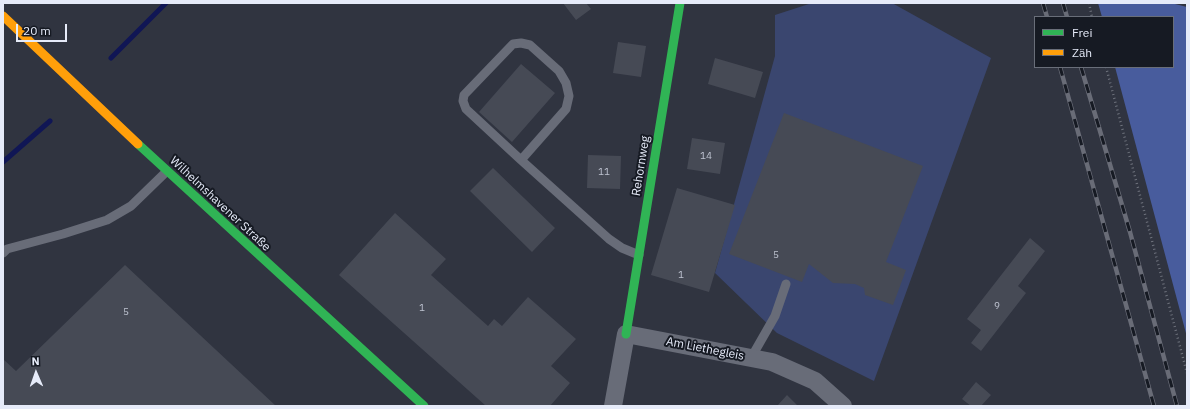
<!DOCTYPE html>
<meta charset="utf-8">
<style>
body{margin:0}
#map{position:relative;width:1190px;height:409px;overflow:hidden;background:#303440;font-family:"IBM Plex Sans",sans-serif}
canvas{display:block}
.frame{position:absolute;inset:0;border:4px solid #e6ebf9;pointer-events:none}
.legend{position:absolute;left:1034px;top:16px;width:140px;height:52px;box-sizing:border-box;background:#161a23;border:1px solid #696e79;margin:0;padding:5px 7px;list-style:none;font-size:12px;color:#e6ebf9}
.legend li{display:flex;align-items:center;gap:8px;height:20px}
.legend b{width:20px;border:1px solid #696e79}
.north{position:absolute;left:16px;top:353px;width:40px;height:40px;-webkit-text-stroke:3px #161a23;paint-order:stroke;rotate:358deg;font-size:11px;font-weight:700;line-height:16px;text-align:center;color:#e6ebf9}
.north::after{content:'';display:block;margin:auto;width:14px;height:18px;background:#e6ebf9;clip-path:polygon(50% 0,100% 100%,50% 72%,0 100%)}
.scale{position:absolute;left:16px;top:24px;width:51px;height:18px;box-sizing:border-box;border:2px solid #e6ebf9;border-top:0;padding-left:5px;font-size:12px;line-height:14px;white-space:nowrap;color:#e6ebf9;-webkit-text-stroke:3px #161a23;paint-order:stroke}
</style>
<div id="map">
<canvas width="1190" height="409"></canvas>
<div class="frame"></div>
<ul class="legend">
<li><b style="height:5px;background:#30b455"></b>Frei</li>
<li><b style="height:5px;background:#ff9f0a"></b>Zäh</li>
</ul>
<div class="north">N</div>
<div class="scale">20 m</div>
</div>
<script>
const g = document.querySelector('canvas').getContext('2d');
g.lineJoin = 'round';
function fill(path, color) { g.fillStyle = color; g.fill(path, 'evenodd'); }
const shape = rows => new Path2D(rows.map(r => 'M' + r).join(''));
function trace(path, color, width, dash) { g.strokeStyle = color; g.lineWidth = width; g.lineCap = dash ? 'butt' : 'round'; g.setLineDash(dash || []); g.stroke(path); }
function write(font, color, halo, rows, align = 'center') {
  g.font = font + ' "IBM Plex Sans",sans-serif'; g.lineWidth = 4; g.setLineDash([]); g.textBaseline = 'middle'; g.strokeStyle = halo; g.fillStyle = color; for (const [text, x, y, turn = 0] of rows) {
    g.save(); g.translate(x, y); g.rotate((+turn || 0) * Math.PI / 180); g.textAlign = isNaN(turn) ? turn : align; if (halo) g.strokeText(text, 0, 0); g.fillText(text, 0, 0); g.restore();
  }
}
const green = shape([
 [812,3,892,3,991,58,874,381,777,333,715,273,775,56,775,15]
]);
const forest = shape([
 [1098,3,1171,3,1187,7,1187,337,1115,67,1173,67,1173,17,1102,17]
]);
const stream = shape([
 [111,58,166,3],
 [3,162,50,121]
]);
const building = shape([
 [563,3,586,3,591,9,576,20],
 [618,42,646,46,641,77,613,73],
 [715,58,763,72,755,98,708,84],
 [521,64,555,93,512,142,479,112],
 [784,113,923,166,886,262,906,270,893,305,865,295,864,288,855,284,833,283,809,264,802,282,729,254],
 [692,138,725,143,720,174,687,169],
 [588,155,621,156,620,189,587,188],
 [493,168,555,228,532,252,470,191],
 [677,188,735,205,709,292,651,275],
 [395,213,446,259,431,275,488,326,494,319,502,326,528,297,576,339,551,366,570,383,550,406,486,406,339,275],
 [1030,238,1045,251,1018,286,1026,293,981,351,971,343,981,330,967,319],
 [125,265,276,406,3,406,3,359,16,371],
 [976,382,991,395,981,406,971,406,962,399],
 [787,395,798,406,777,406]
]);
const path = shape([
 [1089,3,1092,17],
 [1106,67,1187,373]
]);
const lane = shape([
 [521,160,466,109,463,101,464,95,513,44,521,43,530,45,559,71,566,83,569,96,566,109,521,160,609,239,622,248,639,255],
 [3,253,7,249,63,234,107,220,131,206,167,171],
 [751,358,775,316,786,284]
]);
const street = shape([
 [613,406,626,334,772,362,815,381,843,406]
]);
const fast = shape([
 [138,144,424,406],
 [626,334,680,3]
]);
const slow = shape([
 [3,16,138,144]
]);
const rail = shape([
 [1043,3,1047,17],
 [1063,3,1067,17],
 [1060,67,1154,406],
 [1081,67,1130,232,1177,406]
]);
const numberNames = [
 ["14",706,156],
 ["11",604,172],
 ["5",776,255],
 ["1",681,275],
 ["9",997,306],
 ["1",422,308],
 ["5",126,312]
];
const streetNames = [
 ["Rehornweg",641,166,-81],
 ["Wilhelmshavener Straße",220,204,43],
 ["Am Liethegleis",705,349,11]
];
fill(green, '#3a466f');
fill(forest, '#485c9d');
trace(stream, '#101655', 5);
fill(building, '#464a55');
trace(path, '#6e727c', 2.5, [1, 3]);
trace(lane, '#686c78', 9);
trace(street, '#686c78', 18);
trace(fast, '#30b455', 9);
trace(slow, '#ff9f0a', 9);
trace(rail, '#696c77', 4.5);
trace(rail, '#161a23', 3, [9]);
write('10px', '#bec3d0', null, numberNames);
write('12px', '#e6ebf9', '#161a23', streetNames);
</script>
